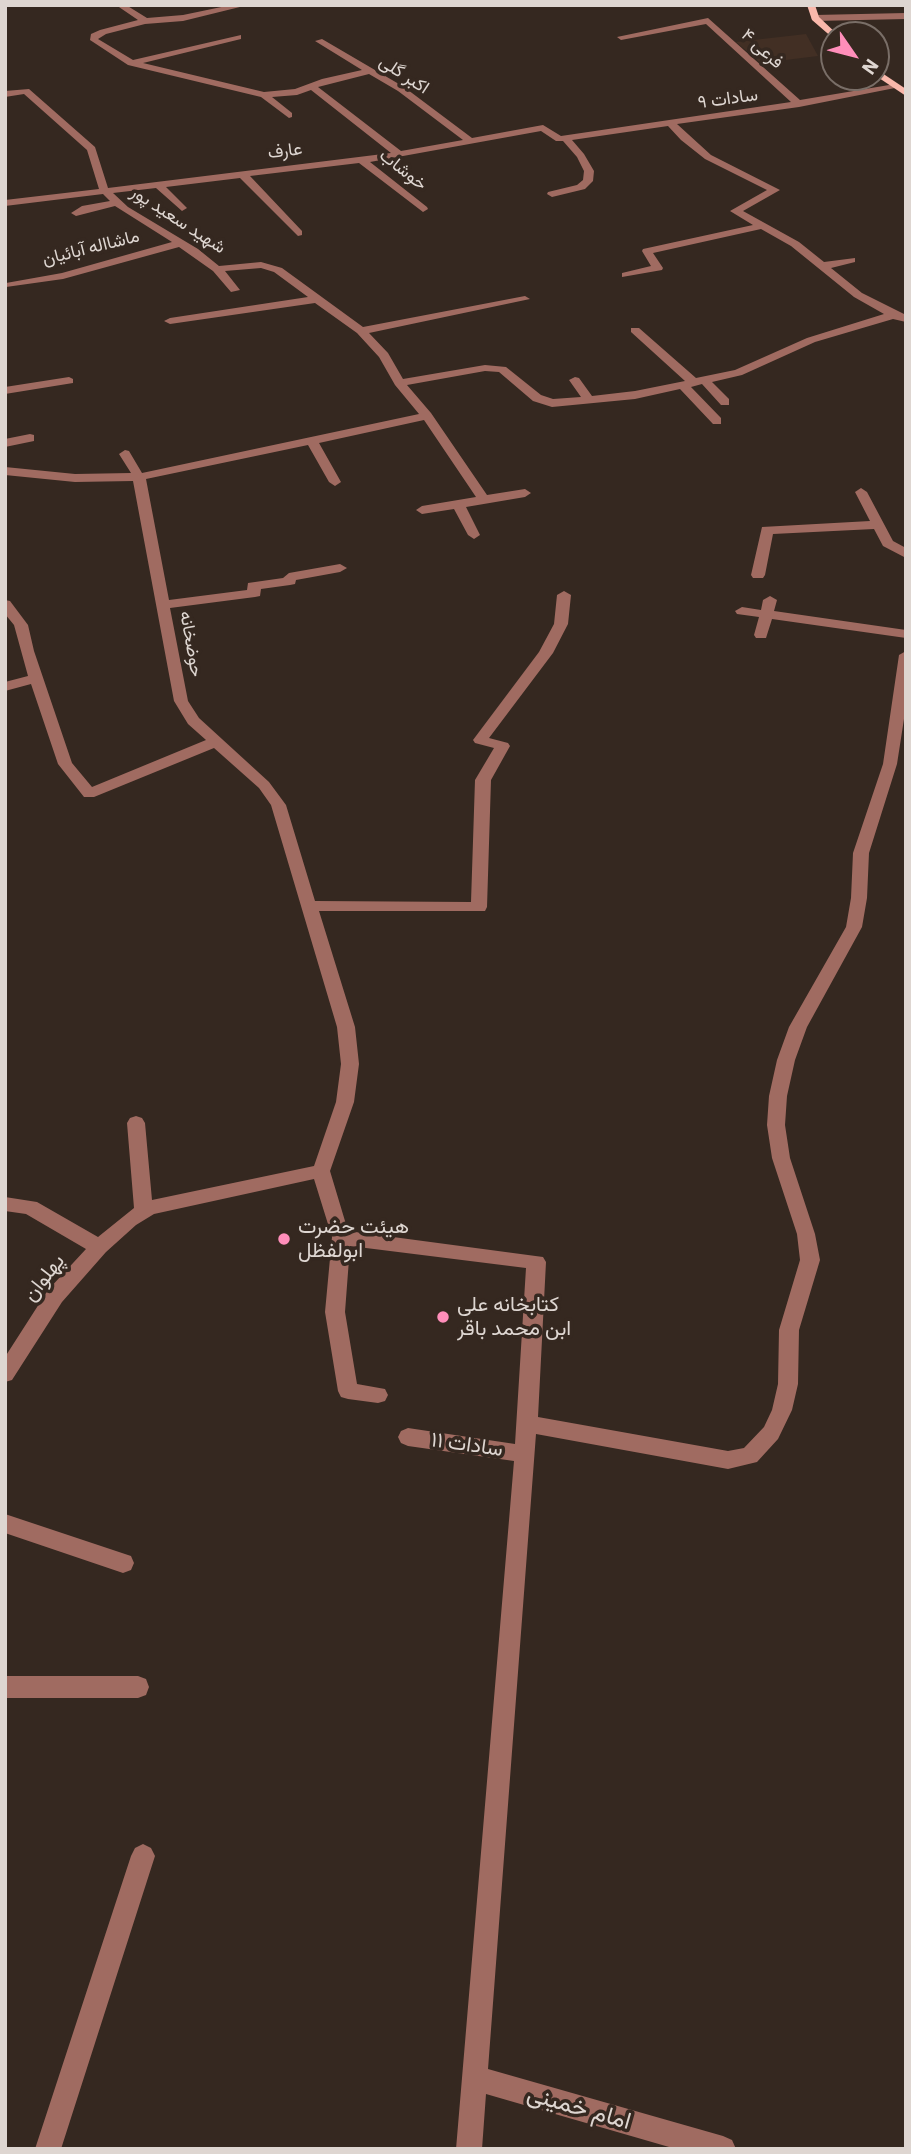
<!DOCTYPE html>
<meta charset="utf-8">
<style>
body{margin:0}
#map{position:relative;width:911px;height:2154px;overflow:hidden;background:#352820;font-family:"IBM Plex Sans",sans-serif}
canvas{display:block}
.frame{position:absolute;inset:0;border:7px solid #ded6d1;pointer-events:none}
.north{position:absolute;left:820px;top:21px;width:70px;height:70px;box-sizing:border-box;background:#352820;border:2px solid #796e67;border-radius:50%;rotate:125deg;font-size:19px;font-weight:700;line-height:28px;text-align:center;color:#ded6d1}
.north::after{content:'';display:block;margin:auto;width:24px;height:32px;background:#ff8eba;clip-path:polygon(50% 0,100% 100%,50% 72%,0 100%)}
</style>
<div id="map">
<canvas width="911" height="2154"></canvas>
<div class="frame"></div>
<div class="north">N</div>
</div>
<script>
const g = document.querySelector('canvas').getContext('2d');
g.lineJoin = 'round';
function fill(path, color) { g.fillStyle = color; g.fill(path, 'evenodd'); }
const shape = rows => new Path2D(rows.map(r => 'M' + r).join(''));
function trace(path, color, width, dash) { g.strokeStyle = color; g.lineWidth = width; g.lineCap = dash ? 'butt' : 'round'; g.setLineDash(dash || []); g.stroke(path); }
function write(font, color, halo, rows, align = 'center') {
  g.font = font + ' "IBM Plex Sans",Vazirmatn,sans-serif'; g.lineWidth = 7; g.setLineDash([]); g.textBaseline = 'middle'; g.strokeStyle = halo; g.fillStyle = color; for (const [text, x, y, turn = 0] of rows) {
    g.save(); g.translate(x, y); g.rotate((+turn || 0) * Math.PI / 180); g.textAlign = isNaN(turn) ? turn : align; if (halo) g.strokeText(text, 0, 0); g.fillText(text, 0, 0); g.restore();
  }
}
const built = shape([
 [806,34,818,56,761,63,736,42]
]);
const minor = shape([
 [116,5,126,5,147,18,183,15,231,5,248,5,183,21,145,24,106,34,98,39,133,60,241,35,241,39,143,63,264,92,295,89,322,79,362,70,315,41,322,39,404,87,472,138,543,125,561,136,791,102,706,24,621,40,617,37,708,18,800,100,895,84,900,87,799,107,677,124,711,155,780,190,743,211,799,242,824,262,855,258,855,262,831,268,862,293,906,315,906,322,893,319,815,342,742,375,712,382,729,399,729,405,721,405,702,384,691,387,721,418,721,424,713,424,680,389,635,399,552,407,533,401,499,372,485,371,407,385,431,413,487,495,525,489,531,493,525,497,466,507,480,535,474,539,468,535,454,509,422,514,416,510,422,506,476,497,424,420,319,443,341,482,335,486,329,482,308,445,146,479,169,600,247,590,248,583,283,578,289,573,340,564,347,568,340,572,296,580,295,584,290,585,261,589,260,596,255,597,170,608,188,701,199,718,269,782,286,805,315,901,471,902,475,780,494,748,475,743,473,740,539,652,554,624,557,595,564,591,571,595,568,624,553,653,489,738,508,743,510,746,491,780,487,907,485,911,319,911,355,1027,359,1064,354,1102,330,1171,348,1231,543,1257,546,1262,538,1417,728,1451,744,1448,764,1427,772,1410,778,1384,779,1330,800,1260,797,1234,772,1158,767,1125,769,1096,777,1060,789,1027,846,927,851,898,853,853,883,764,899,655,906,651,906,706,897,764,869,853,867,898,862,927,807,1027,795,1060,787,1096,785,1125,790,1158,815,1234,820,1260,799,1330,798,1384,792,1410,778,1439,757,1462,728,1469,536,1434,488,2069,723,2136,732,2140,736,2149,676,2149,486,2094,482,2149,456,2149,514,1461,408,1446,401,1443,398,1437,401,1431,408,1428,515,1444,526,1268,350,1246,345,1312,357,1384,385,1389,388,1395,385,1401,378,1403,348,1399,341,1397,338,1391,325,1312,332,1237,314,1179,154,1214,136,1225,106,1252,62,1302,12,1380,5,1382,5,1357,48,1290,86,1249,26,1214,5,1211,5,1197,37,1202,98,1237,134,1208,127,1123,130,1118,136,1116,142,1118,145,1123,152,1200,314,1166,336,1102,341,1064,337,1027,271,805,259,788,214,748,94,797,84,797,58,764,31,684,5,691,5,682,28,676,14,625,5,614,5,600,10,601,28,625,34,651,72,763,92,787,206,740,188,724,174,701,133,481,75,482,5,475,5,467,75,474,131,473,119,454,125,450,129,451,142,473,419,414,395,385,379,357,357,333,315,303,170,324,164,321,170,318,308,297,274,272,261,268,225,271,240,290,231,292,213,271,179,247,63,279,6,287,6,283,62,273,172,242,115,206,76,216,71,213,82,206,110,201,103,194,5,206,5,200,99,189,87,150,24,94,5,97,5,91,29,89,95,147,108,188,391,153,311,90,297,95,272,97,292,113,292,117,289,118,261,97,128,65,90,40,91,34,100,30,138,20,116,5],
 [369,74,398,91,463,140,401,151,318,87,369,74],
 [668,126,681,140,705,159,767,190,730,211,753,225,643,249,642,251,651,266,622,273,622,277,662,270,663,268,653,253,761,229,791,246,854,297,884,314,807,338,735,370,696,378,639,328,631,328,631,332,685,381,635,391,592,396,579,378,575,377,569,380,581,397,553,399,541,395,506,367,485,365,403,379,388,353,369,333,530,299,525,296,363,327,282,268,261,262,219,266,198,249,128,207,113,193,156,188,182,211,187,208,166,187,240,178,298,236,302,235,302,231,250,176,359,163,423,212,428,209,427,207,370,162,541,131,556,141,563,141,577,157,584,171,583,180,577,185,548,192,547,194,552,197,585,189,593,181,594,171,584,154,572,140,668,126],
 [906,13,906,19,815,21,811,18,815,15,906,13],
 [69,377,73,379,73,383,5,394,5,387,69,377],
 [30,434,34,435,34,441,5,447,5,439,30,434],
 [861,488,867,492,893,541,906,548,906,558,883,546,874,529,773,534,765,575,763,578,753,578,751,575,762,527,870,521,855,492,861,488],
 [770,596,777,600,774,611,906,630,906,638,772,619,766,638,756,638,754,635,759,617,737,614,735,611,742,607,761,610,763,600,770,596],
 [5,1514,131,1556,134,1563,131,1570,123,1573,5,1533,5,1514],
 [5,1676,138,1676,146,1679,149,1687,146,1695,138,1698,5,1698,5,1676],
 [143,1844,151,1848,155,1856,61,2149,35,2149,131,1856,135,1848,143,1844]
]);
const major = shape([
 [807,5,815,5,819,17,838,35,834,35,834,39,812,20,807,5],
 [876,69,906,89,906,96,876,76,876,69]
]);
const markers = [
 [284,1239,7,"#ff8eba"],
 [443,1317,7,"#ff8eba"]
];
const farStreetnames = [
 ["فرعی ۴",762,49,42],
 ["اکبر گلی",404,75,33],
 ["سادات ۹",728,99,-8],
 ["عارف",285,151,-7],
 ["خوشاب",403,170,38],
 ["شهید سعید پور",178,220,33],
 ["ماشااله آبائیان",91,248,-14],
 ["حوضخانه",191,644,80]
];
const poiNames = [
 ["هیئت حضرت",298,1227],
 ["ابولفظل",298,1251],
 ["کتابخانه علی",457,1305],
 ["ابن محمد باقر",457,1329]
];
const streetNames = [
 ["پهلوان",44,1278,-52],
 ["سادات ۱۱",467,1445,8]
];
const nearStreetnames = [
 ["امام خمینی",579,2108,16]
];
fill(built, '#422f24');
fill(minor, '#a06b61');
fill(major, '#fab8ab');
for (const [x, y, r, color] of markers) { const dot = new Path2D(); dot.arc(x, y, r, 0, 2 * Math.PI); g.fillStyle = color; g.fill(dot); trace(dot, '#352820', 2.5); }
write('18px', '#ded6d1', '#352820', farStreetnames);
write('21px', '#ded6d1', '#352820', poiNames, 'left');
write('21px', '#ded6d1', '#352820', streetNames);
write('24px', '#ded6d1', '#352820', nearStreetnames);
</script>
